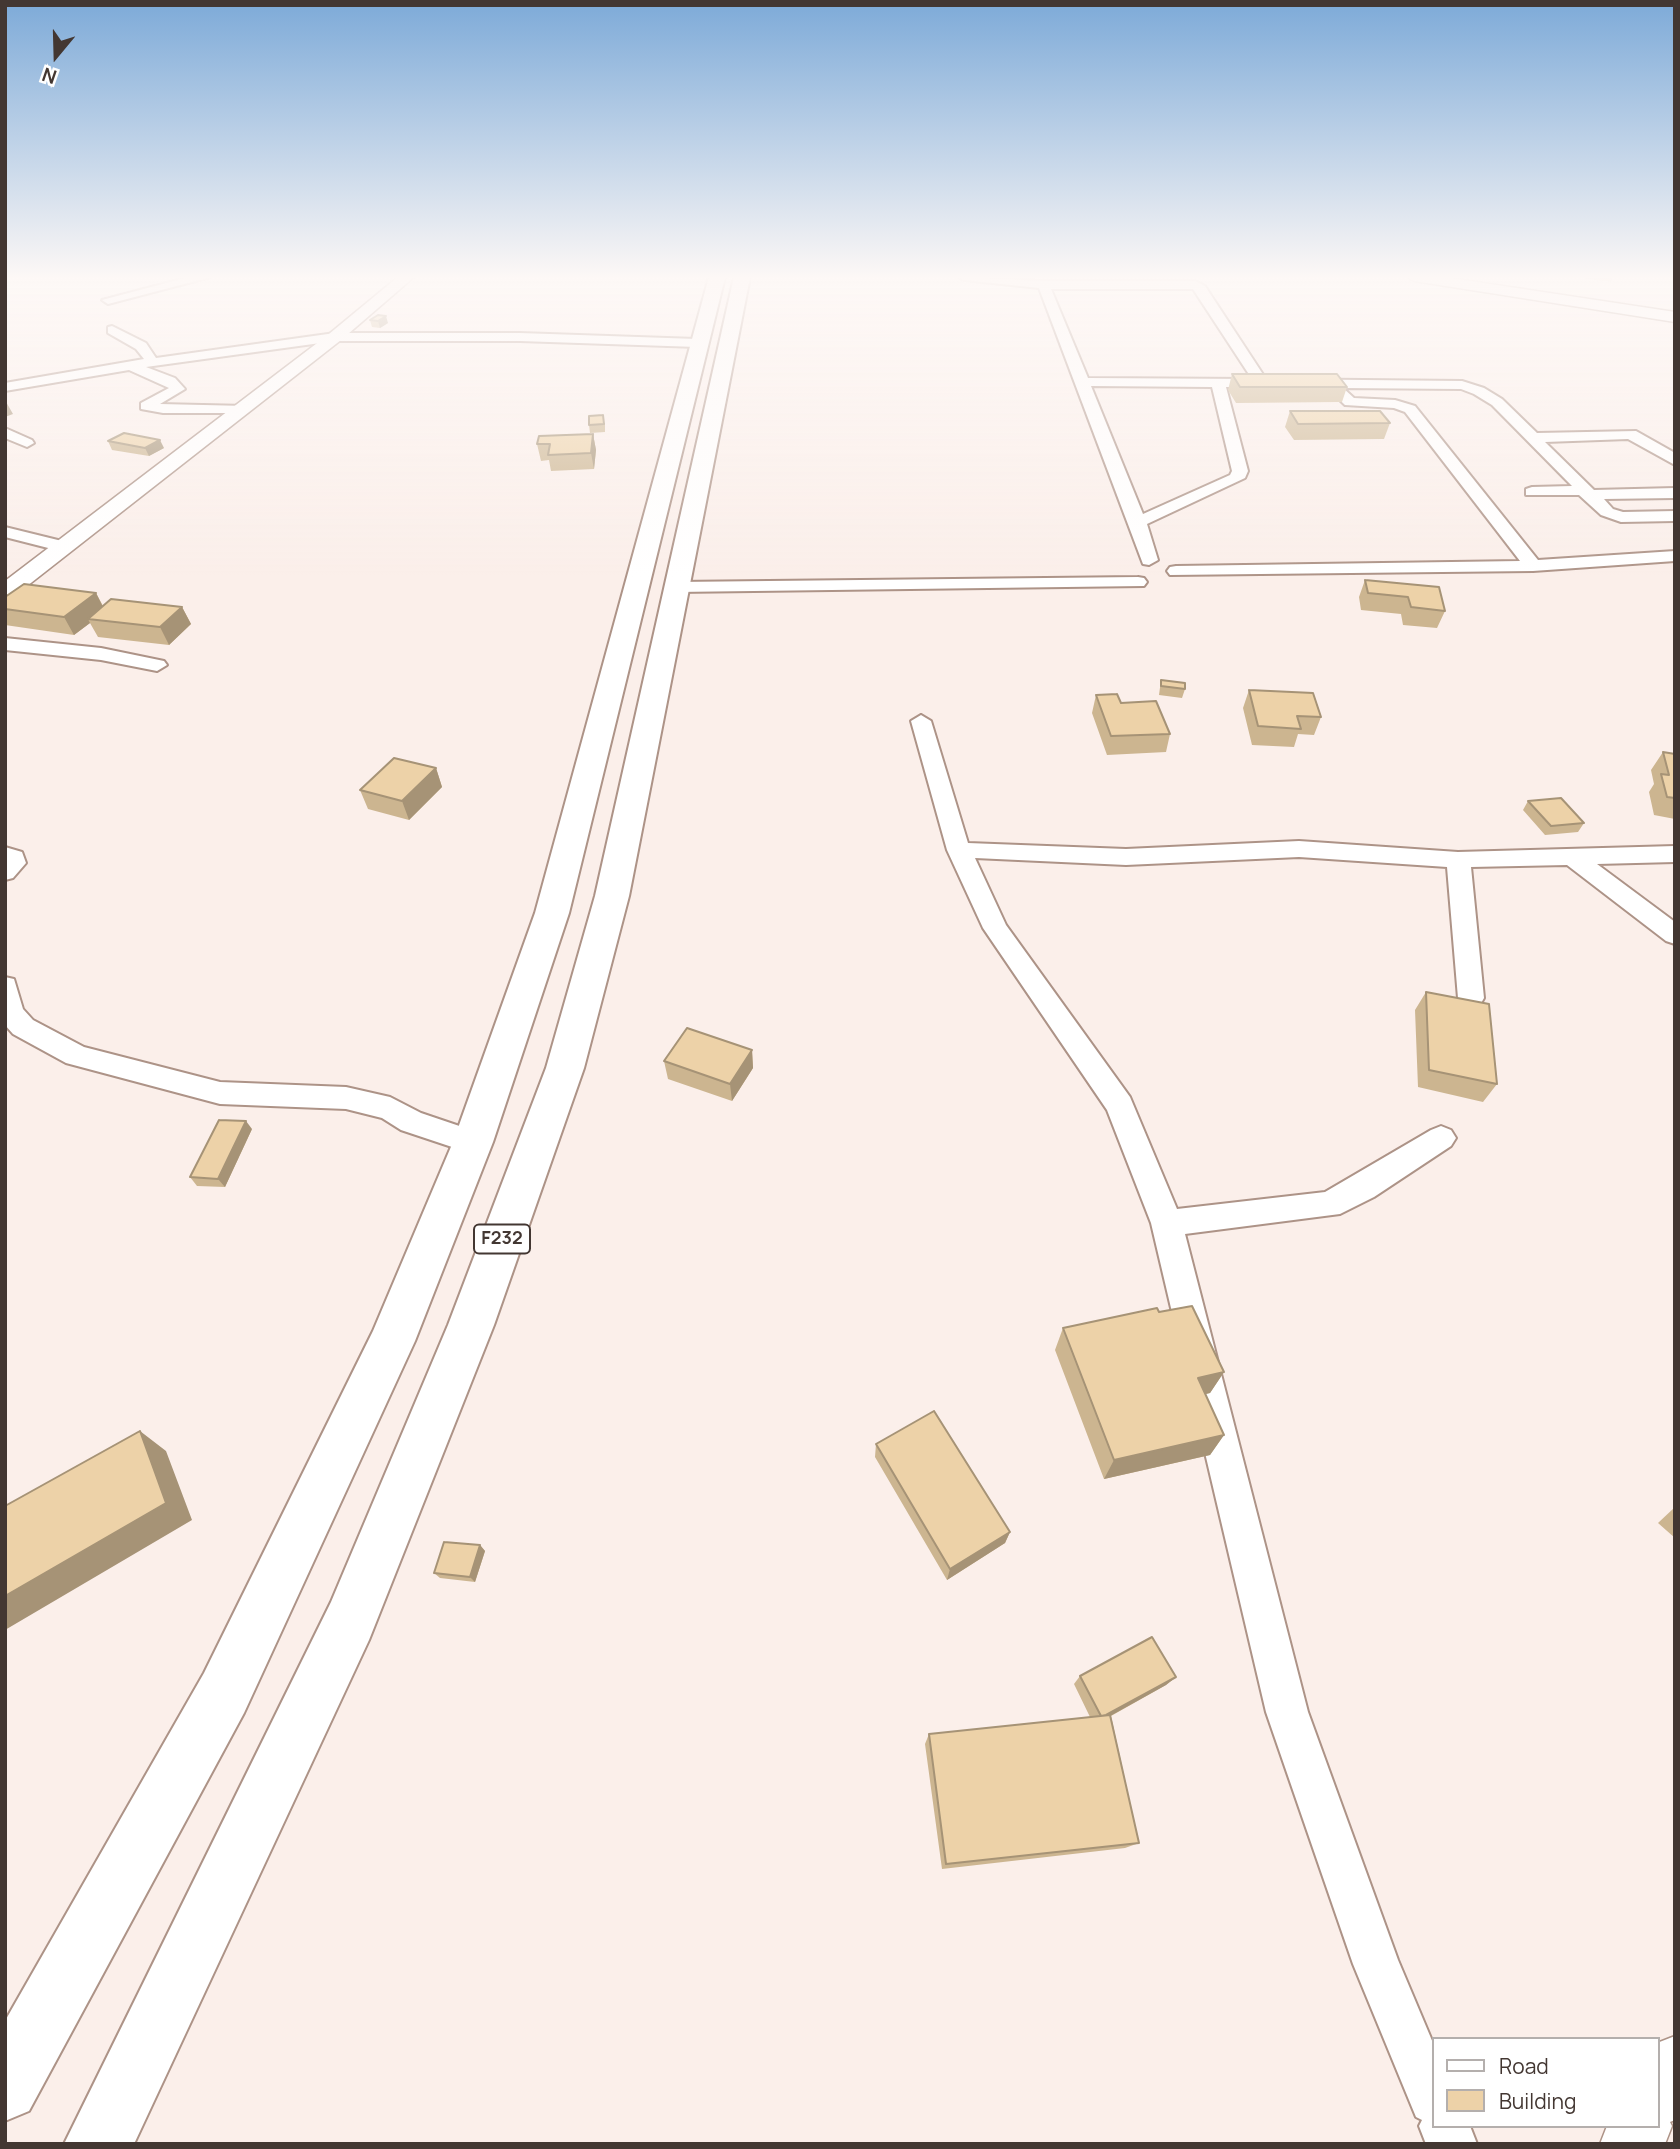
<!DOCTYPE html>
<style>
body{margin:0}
#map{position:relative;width:1680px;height:2149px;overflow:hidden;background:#fbefea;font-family:Manrope,sans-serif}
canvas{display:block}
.frame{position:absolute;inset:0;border:7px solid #433732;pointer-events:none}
.legend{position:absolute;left:1432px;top:2037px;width:228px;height:91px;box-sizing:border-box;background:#fff;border:2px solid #b4afad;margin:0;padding:9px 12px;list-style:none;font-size:21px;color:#433732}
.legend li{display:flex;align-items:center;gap:14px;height:35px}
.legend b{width:35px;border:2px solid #b4afad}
.north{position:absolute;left:21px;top:21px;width:70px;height:70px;-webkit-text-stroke:5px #fff;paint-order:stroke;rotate:199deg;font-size:19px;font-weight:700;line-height:28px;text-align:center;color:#433732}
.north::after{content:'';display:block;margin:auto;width:24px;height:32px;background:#433732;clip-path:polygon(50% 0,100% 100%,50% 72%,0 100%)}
</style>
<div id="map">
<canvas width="1680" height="2149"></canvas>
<div class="frame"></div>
<ul class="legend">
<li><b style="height:9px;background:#fff"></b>Road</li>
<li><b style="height:19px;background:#edd2a8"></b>Building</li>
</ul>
<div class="north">N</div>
</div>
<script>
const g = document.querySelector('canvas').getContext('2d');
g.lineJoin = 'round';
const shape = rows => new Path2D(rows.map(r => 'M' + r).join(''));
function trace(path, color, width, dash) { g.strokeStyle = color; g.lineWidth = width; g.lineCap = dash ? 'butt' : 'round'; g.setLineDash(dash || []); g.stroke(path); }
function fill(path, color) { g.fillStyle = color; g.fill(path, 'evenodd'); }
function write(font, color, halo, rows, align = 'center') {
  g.font = font + ' Manrope,sans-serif'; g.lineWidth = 7; g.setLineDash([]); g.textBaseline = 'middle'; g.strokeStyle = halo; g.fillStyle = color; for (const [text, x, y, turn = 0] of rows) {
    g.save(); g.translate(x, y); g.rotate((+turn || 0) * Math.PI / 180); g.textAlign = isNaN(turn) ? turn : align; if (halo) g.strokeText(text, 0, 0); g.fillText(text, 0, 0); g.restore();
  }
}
const minor = shape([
 [189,277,211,277,108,304,102,300,189,277],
 [958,277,1044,281,1195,281,1205,286,1266,379,1462,381,1484,388,1502,399,1537,433,1636,431,1675,453,1675,465,1628,439,1545,442,1594,490,1675,488,1675,498,1604,499,1613,509,1623,512,1675,511,1675,521,1621,522,1601,515,1579,495,1526,495,1526,489,1532,487,1572,486,1492,405,1474,394,1461,389,1343,388,1354,398,1395,400,1415,406,1538,560,1675,551,1675,561,1533,571,1170,575,1167,571,1170,567,1176,566,1520,561,1405,412,1394,408,1345,405,1327,388,1226,387,1248,471,1245,478,1147,524,1158,560,1149,565,1143,564,1039,288,964,280,958,277],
 [1051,289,1193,289,1252,379,1088,378,1051,289],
 [1091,386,1212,387,1232,471,1230,475,1143,514,1091,386],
 [112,326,146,343,156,358,335,333,520,333,697,339,703,343,697,347,520,341,335,341,146,367,175,378,185,389,160,404,247,406,247,412,242,413,163,413,141,409,141,403,169,388,129,370,5,391,5,383,144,359,136,349,108,333,108,327,112,326],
 [5,428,32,440,34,443,27,447,5,438,5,428],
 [5,527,70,543,73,547,64,552,5,537,5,527],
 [1138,577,1144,578,1147,582,1144,586,676,592,667,587,676,582,1138,577],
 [5,638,101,648,164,661,167,665,157,671,101,660,5,650,5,638],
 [921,715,931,721,968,843,1126,849,1299,841,1458,852,1675,846,1675,862,1597,864,1675,922,1675,944,1666,941,1567,865,1471,867,1484,998,1480,1005,1471,1008,1462,1005,1458,998,1447,867,1299,857,1126,865,975,858,1006,925,1130,1097,1177,1209,1325,1192,1431,1130,1441,1126,1451,1130,1456,1138,1451,1146,1374,1197,1340,1214,1185,1234,1308,1712,1398,1960,1433,2043,1433,2126,1470,2126,1477,2144,1426,2144,1419,2126,1422,2120,1416,2117,1353,1964,1266,1712,1151,1223,1107,1110,983,928,947,850,911,721,921,715],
 [5,847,22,852,26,863,13,878,5,880,5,847],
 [5,977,14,979,23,1009,33,1020,84,1047,220,1082,346,1087,390,1097,421,1113,483,1134,488,1142,483,1150,473,1154,401,1130,382,1118,346,1109,220,1104,66,1063,13,1034,5,1025,5,977]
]);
const tertiary = shape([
 [398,277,414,277,341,340,13,597,5,599,5,581,329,334,398,277],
 [1407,277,1444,277,1675,312,1675,322,1414,281,1407,277],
 [1675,2036,1675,2120,1670,2122,1672,2126,1665,2144,1600,2144,1607,2126,1657,2126,1657,2043,1675,2036]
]);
const trunk = shape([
 [709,277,725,277,569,913,493,1142,415,1341,244,1713,29,2111,5,2121,5,2021,204,1673,373,1331,453,1142,535,913,709,277],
 [734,277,750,277,629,896,584,1068,494,1325,369,1640,134,2144,64,2144,331,1602,448,1325,546,1068,595,896,734,277]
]);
const wall = shape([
 [1574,277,1613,277,1611,282],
 [378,315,388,323,380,328,372,327,370,320],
 [1232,374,1347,387,1342,402,1236,403,1228,390],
 [1290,411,1390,423,1384,439,1294,440,1285,427],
 [605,423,605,432,590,433,589,425],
 [593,434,596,450,594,469,551,471,549,460,541,461,537,444],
 [108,441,164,448,149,456,112,450],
 [1365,580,1445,611,1437,628,1403,625,1401,614,1361,610,1359,597],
 [96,593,103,606,182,607,191,624,169,645,98,637,90,623,74,635,5,625,5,597],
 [1161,680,1185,689,1182,698,1159,695],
 [1249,690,1321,717,1314,735,1298,734,1294,747,1252,745,1243,708],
 [1096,695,1121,703,1170,734,1166,752,1107,755,1092,713],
 [1663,752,1675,754,1675,819,1654,815,1649,792,1654,784,1651,770],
 [436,768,442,787,409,820,368,809,360,790],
 [1528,801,1584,823,1578,832,1545,835,1523,810],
 [1426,992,1497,1084,1483,1102,1418,1087,1415,1010],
 [752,1050,753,1068,732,1101,668,1079,664,1061],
 [252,1129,225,1187,197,1186,190,1177],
 [1159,1312,1224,1372,1210,1393,1205,1394,1224,1435,1210,1455,1104,1479,1055,1350,1063,1328],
 [876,1444,1010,1532,1005,1543,947,1580,875,1457],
 [1675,1507,1675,1538,1658,1523],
 [480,1545,485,1551,475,1582,440,1578,434,1573],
 [1080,1676,1176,1677,1166,1685,1111,1716,1139,1843,1125,1848,942,1869,925,1744,929,1734,1090,1717,1074,1684]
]);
const shadedWall = shape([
 [386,316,388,323,380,328,378,321],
 [5,400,13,414,5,417],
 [593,434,596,450,594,469,591,453],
 [160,440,164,448,149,456,145,448],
 [96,593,105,611,88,619,90,623,74,635,64,617],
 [182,607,191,624,169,645,160,627],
 [436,768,442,787,409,820,402,801],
 [752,1050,753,1068,732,1101,730,1084],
 [246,1121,252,1129,225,1187,218,1179],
 [1224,1372,1210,1393,1185,1399,1198,1378],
 [140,1431,166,1451,192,1520,5,1630,5,1596],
 [1224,1435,1210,1455,1104,1479,1114,1460],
 [1010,1532,1005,1543,947,1580,950,1569],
 [480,1545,485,1551,475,1582,470,1577],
 [1176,1677,1166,1685,1094,1725,1102,1717]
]);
const building = shape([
 [378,315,386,316,378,321,370,320,378,315],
 [1232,374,1337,374,1347,387,1240,387,1232,374],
 [1290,411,1380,411,1390,423,1298,424,1290,411],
 [603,415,604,424,589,425,589,416,603,415],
 [124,433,160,440,145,448,108,441,124,433],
 [593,434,591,453,548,455,550,444,537,444,539,436,593,434],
 [1365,580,1439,587,1445,611,1411,607,1408,597,1368,593,1365,580],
 [24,584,96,593,64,617,5,609,5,597,24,584],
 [111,599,182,607,160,627,88,619,111,599],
 [1161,680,1185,683,1185,689,1161,686,1161,680],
 [1249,690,1313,693,1321,717,1297,716,1301,729,1258,726,1249,690],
 [1117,694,1121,703,1156,701,1170,734,1111,736,1096,695,1117,694],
 [1663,752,1675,754,1675,798,1667,797,1661,774,1669,775,1663,752],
 [394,758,436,768,402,801,360,790,394,758],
 [1561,798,1584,823,1551,826,1528,801,1561,798],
 [1426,992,1489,1004,1497,1084,1429,1070,1426,992],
 [687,1028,752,1050,730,1084,664,1061,687,1028],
 [219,1120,246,1121,218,1179,190,1177,219,1120],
 [1192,1306,1224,1372,1198,1378,1224,1435,1114,1460,1063,1328,1157,1308,1159,1312,1192,1306],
 [934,1411,1010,1532,950,1569,876,1444,934,1411],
 [140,1431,166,1503,5,1596,5,1506,140,1431],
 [444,1542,480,1545,470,1577,434,1573,444,1542],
 [1152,1637,1176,1677,1106,1715,1101,1716,1080,1676,1152,1637],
 [1110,1715,1139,1843,946,1864,929,1734,1110,1715]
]);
const shields = [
 [502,1239,56]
];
const shieldNames = [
 ["F232",502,1239]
];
trace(minor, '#ad9387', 4);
trace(tertiary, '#ad9387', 3);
trace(trunk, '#ad9387', 4);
fill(minor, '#fff');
fill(tertiary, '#fff');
fill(trunk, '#fff');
fill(wall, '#ccb590');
fill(shadedWall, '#a69376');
fill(building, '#edd2a8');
trace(building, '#a69376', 2);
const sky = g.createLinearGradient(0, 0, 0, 578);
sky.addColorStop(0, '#7daad8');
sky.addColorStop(0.48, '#fdf8f6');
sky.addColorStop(1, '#fdf8f600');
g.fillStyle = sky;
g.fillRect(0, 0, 1680, 578);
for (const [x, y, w] of shields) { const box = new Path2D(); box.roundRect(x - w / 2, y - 14.5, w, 29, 5); g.fillStyle = '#fff'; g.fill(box); trace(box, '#433732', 2); }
write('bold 18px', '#433732', null, shieldNames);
</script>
